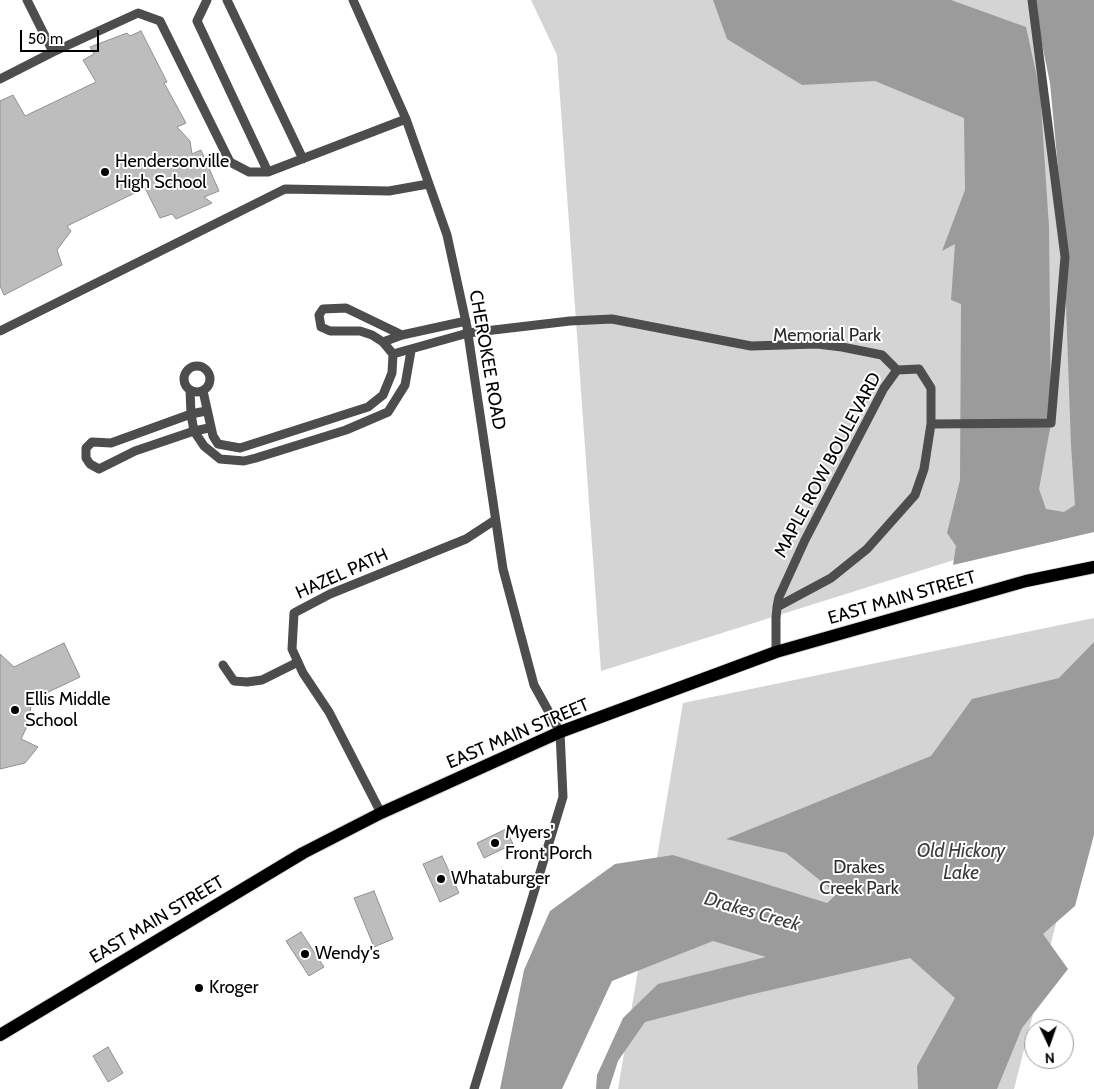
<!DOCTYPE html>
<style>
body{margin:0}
#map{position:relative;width:1094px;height:1089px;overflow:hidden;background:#fff;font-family:Cabin,sans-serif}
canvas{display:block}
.north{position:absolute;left:1024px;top:1019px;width:50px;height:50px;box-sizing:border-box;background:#fff;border:1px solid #999;border-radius:50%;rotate:177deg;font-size:14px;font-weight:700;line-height:20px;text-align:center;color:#000}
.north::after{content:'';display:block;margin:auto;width:18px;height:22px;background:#000;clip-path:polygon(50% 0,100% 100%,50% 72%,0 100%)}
.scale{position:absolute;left:20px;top:30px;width:79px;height:22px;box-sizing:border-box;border:2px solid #000;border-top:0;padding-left:6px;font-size:15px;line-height:18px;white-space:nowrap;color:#000;-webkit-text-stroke:4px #fff;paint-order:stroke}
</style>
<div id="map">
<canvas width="1094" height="1089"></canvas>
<div class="north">N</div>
<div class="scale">50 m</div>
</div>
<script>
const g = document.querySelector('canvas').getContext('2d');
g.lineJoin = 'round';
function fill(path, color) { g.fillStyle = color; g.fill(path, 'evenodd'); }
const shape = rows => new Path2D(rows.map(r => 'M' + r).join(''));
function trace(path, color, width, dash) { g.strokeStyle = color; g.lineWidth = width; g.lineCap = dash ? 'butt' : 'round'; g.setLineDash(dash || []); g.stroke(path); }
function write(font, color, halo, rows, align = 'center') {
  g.font = font + ' Cabin,sans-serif'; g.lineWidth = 4; g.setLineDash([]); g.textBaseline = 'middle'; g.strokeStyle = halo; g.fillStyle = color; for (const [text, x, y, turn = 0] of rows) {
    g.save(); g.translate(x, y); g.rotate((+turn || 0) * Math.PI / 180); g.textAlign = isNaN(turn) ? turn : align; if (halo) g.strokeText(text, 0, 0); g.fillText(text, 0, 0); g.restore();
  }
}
const green = shape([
 [531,0,1033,0,1094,516,601,671,557,55],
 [1094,618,1094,774,1014,1089,618,1089,683,703]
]);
const water = shape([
 [713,0,951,0,1026,27,1040,91,1049,227,1051,423,1039,489,1046,509,1064,512,1075,505,1071,445,1063,221,1050,83,1033,0,1094,0,1094,532,953,565,956,546,947,533,960,480,961,304,951,300,955,244,942,251,965,190,964,118,875,81,802,85,727,39],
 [1094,642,1094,835,1075,906,1043,934,1068,969,1022,1028,997,1089,918,1089,917,1066,955,998,910,958,749,995,645,1022,618,1061,609,1089,596,1089,597,1075,623,1018,658,984,766,957,713,941,612,981,562,1089,500,1089,524,970,550,911,615,864,673,855,827,903,837,894,786,853,726,839,931,756,972,699,1059,678]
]);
const building = shape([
 [141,31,167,82,164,83,186,123,177,127,190,141,192,154,201,150,219,191,204,197,212,203,176,219,172,214,160,218,145,188,67,226,71,231,57,250,62,265,4,295,0,286,0,101,13,95,25,116,96,82,83,60,94,54,90,47,127,33,130,36,141,31],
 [64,643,80,677,40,696,31,693,30,720,21,739,38,747,25,763,0,769,0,654,14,667,64,643],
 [506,829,513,844,484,858,477,843,506,829],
 [442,856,459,893,440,902,423,864,442,856],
 [374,891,393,939,374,947,354,898,374,891],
 [301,932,324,967,309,976,286,941,301,932],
 [108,1047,123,1073,108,1082,93,1056,108,1047]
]);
const minor = shape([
 [27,0,53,52],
 [207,0,197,21,268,172],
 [227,0,303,159],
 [353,0,406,119,447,235,467,327,503,569,534,685,560,732,563,797,474,1089],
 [0,79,53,52,138,13,160,21,230,162,249,172,268,172,406,119],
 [0,331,285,189,389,191,428,184],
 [383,342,402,335,466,321],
 [393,354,468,333,570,321,612,319,751,346,817,344,842,347,882,355,897,370],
 [393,354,383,342,372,335,360,331,330,331,321,327,319,315,323,309,346,308,402,335],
 '184 379a13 13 0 1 1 26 0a13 13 0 1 1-26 0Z',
 [190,390,191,414,206,411],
 [203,391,213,436,218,444,240,448,368,407,383,395,392,373,393,354],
 [931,424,1051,423,1065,257,1032,0],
 [209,428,194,431,135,451,99,469,90,464,86,458,86,448,92,442,111,443,191,414,194,431,204,446,220,459,244,461,256,458,346,430,388,412,405,385,411,351],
 [776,652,776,618,777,607,779,597,805,540,884,388,897,370,919,369,931,388,931,424,924,469,915,495,867,549,831,578,777,607],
 [223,665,234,681,247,682,262,680,298,662],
 [381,813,329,712,303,673,292,649,294,613,330,594,466,539,495,520]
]);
const major = shape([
 [0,1035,303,853,381,813,560,732,776,652,1026,581,1094,567]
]);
const markers = [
 [105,172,5,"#000"],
 [15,710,5,"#000"],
 [495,843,5,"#000"],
 [441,879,5,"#000"],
 [305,954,5,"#000"],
 [199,988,5,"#000"]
];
const poiNames = [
 ["Hendersonville",115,162],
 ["High School",115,183],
 ["Ellis Middle",25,700],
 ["School",25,721],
 ["Myers'",505,833],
 ["Front Porch",505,854],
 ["Whataburger",451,879],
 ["Wendy's",315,954],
 ["Kroger",209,988]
];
const parkNames = [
 ["Memorial Park",827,336],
 ["Drakes",859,868],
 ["Creek Park",859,889]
];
const streetNames = [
 ["CHEROKEE ROAD",487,360,80],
 ["MAPLE ROW BOULEVARD",828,465,-62],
 ["HAZEL PATH",342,574,-24],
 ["EAST MAIN STREET",902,598,-16],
 ["EAST MAIN STREET",518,734,-23],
 ["EAST MAIN STREET",157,920,-31]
];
const waterNames = [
 ["Old Hickory",961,851],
 ["Lake",961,873],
 ["Drakes Creek",752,912,16]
];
fill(green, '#d4d4d4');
fill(water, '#9b9b9b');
fill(building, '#bdbdbd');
trace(building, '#919191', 1);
trace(major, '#dbdbdb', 14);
trace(minor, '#4d4d4d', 9);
trace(major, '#000', 12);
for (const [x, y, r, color] of markers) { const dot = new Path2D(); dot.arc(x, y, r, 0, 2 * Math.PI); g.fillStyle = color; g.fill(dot); trace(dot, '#fff', 2); }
write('18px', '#000', '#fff', poiNames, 'left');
write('18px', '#2b2b2b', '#fff', parkNames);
write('18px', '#000', '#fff', streetNames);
write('italic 19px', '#3c3c3c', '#fff', waterNames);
</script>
